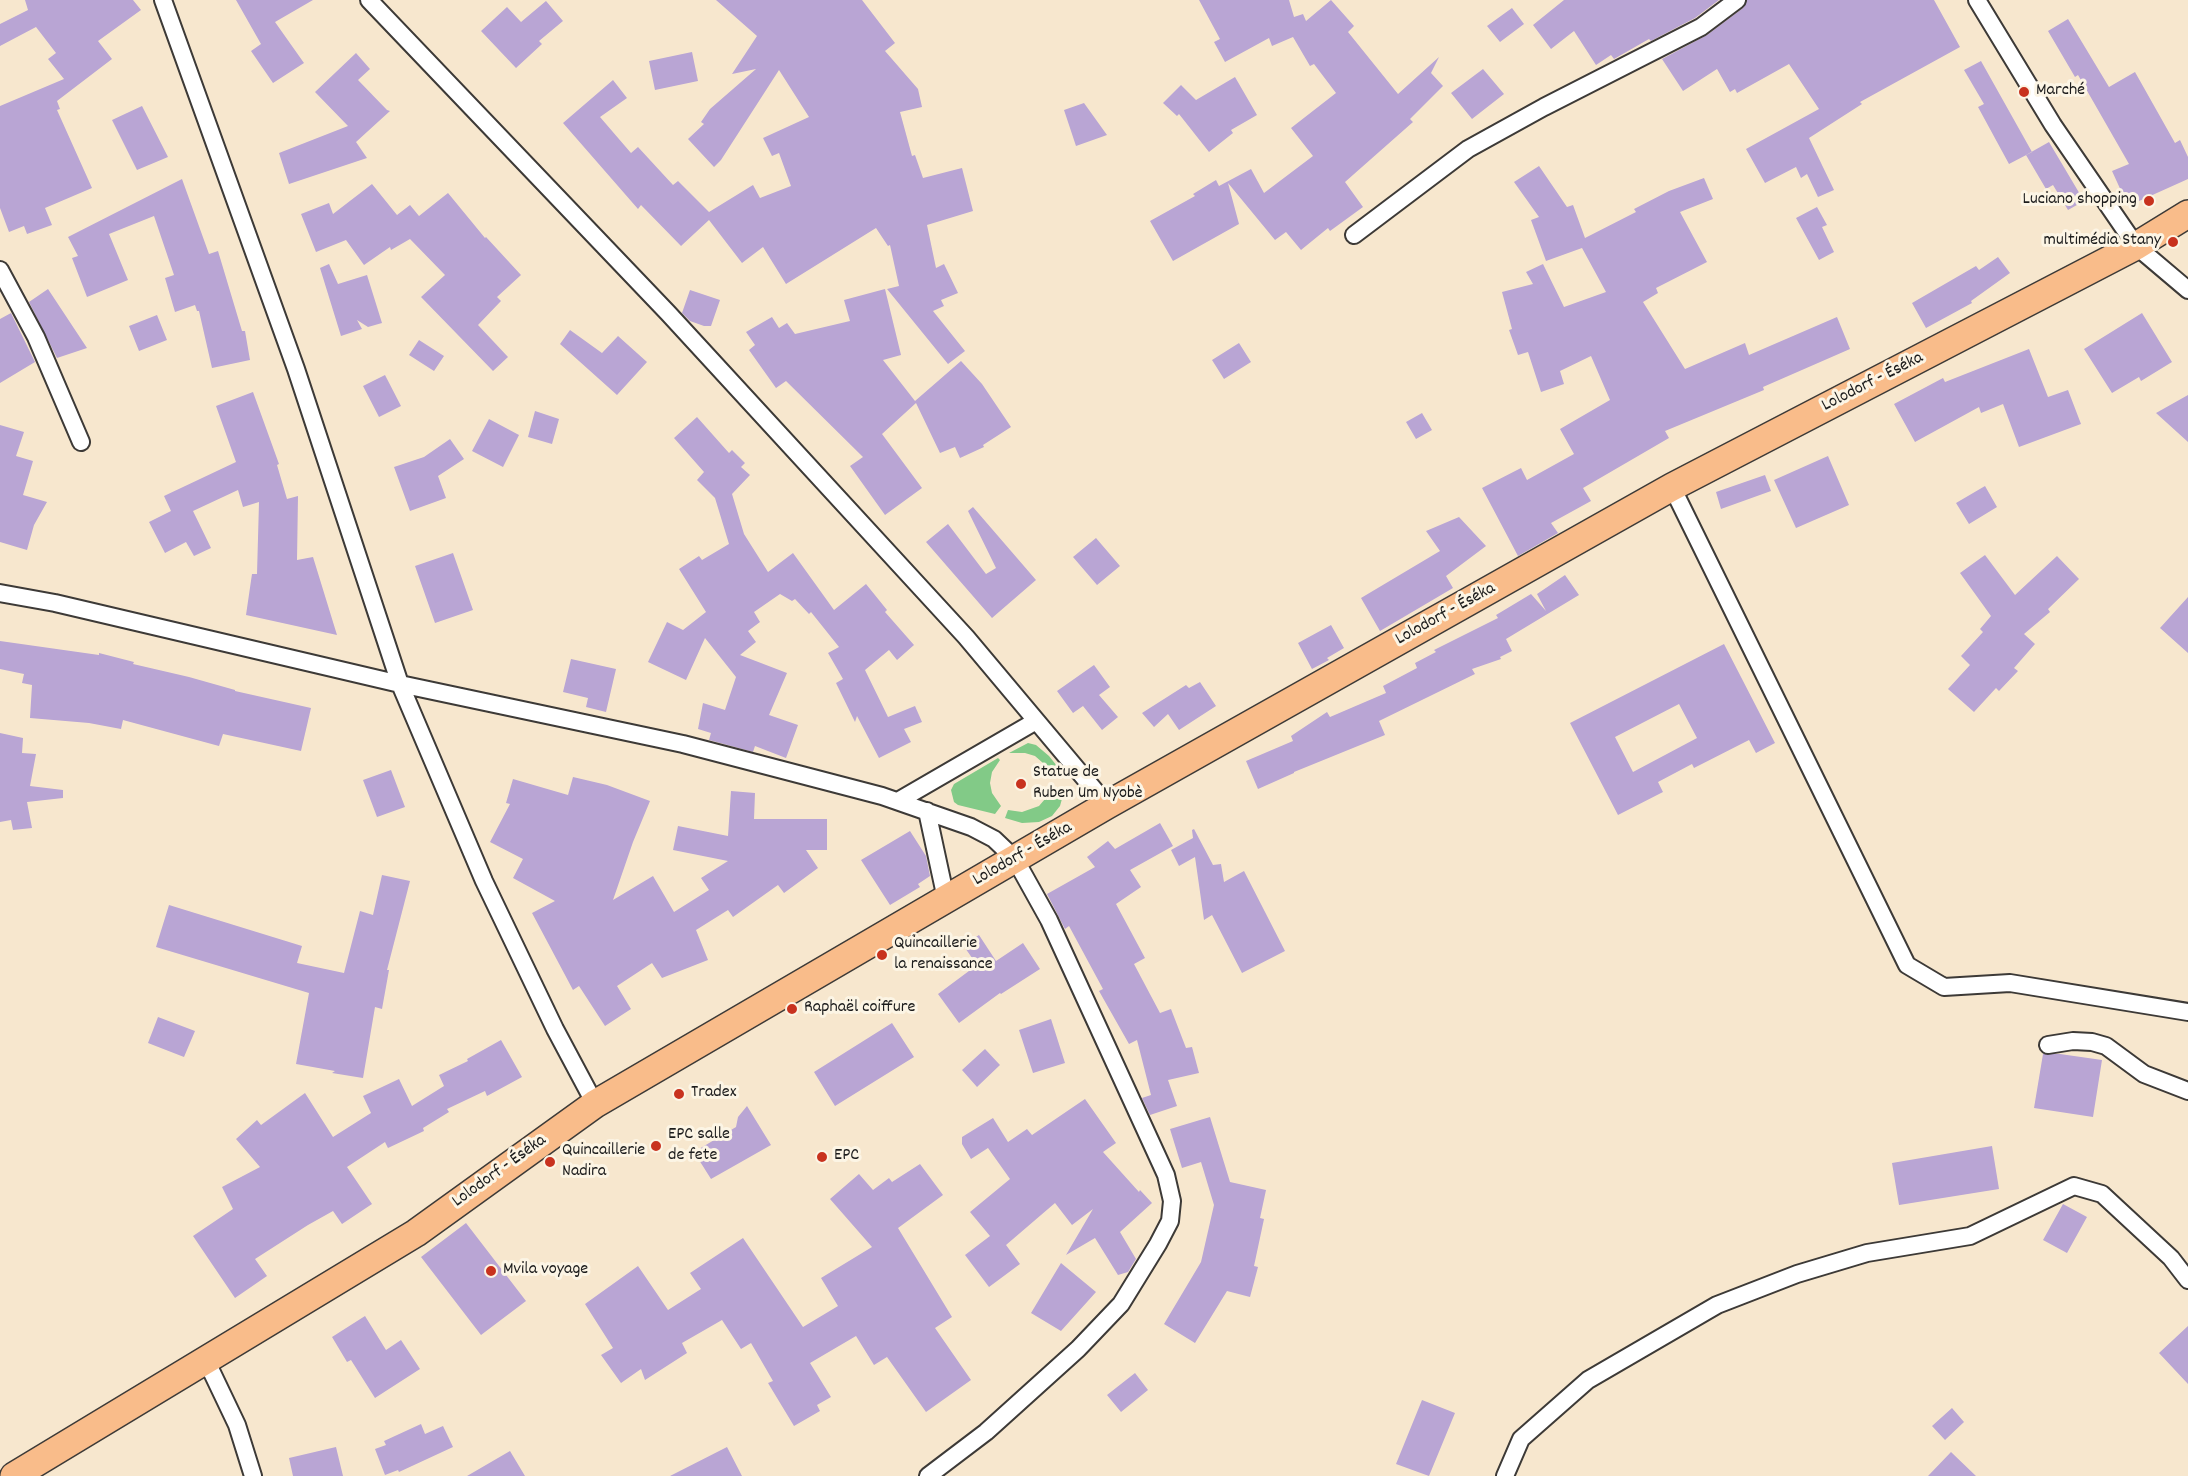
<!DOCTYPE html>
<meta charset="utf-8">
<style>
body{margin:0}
canvas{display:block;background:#f7e7ce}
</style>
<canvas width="2188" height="1476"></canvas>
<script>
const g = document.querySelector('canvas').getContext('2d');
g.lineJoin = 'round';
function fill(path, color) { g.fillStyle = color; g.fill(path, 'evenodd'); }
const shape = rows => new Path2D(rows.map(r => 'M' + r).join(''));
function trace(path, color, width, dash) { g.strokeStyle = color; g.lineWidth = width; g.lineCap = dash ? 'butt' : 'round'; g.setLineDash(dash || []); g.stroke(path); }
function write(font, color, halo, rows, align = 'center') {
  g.font = font + ' Dekko,sans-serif'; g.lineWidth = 6; g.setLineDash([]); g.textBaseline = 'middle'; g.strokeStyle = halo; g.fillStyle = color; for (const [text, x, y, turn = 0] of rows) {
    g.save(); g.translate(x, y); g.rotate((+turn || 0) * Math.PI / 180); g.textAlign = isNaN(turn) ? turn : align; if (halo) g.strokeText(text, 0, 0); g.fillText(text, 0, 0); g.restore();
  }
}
const green = shape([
 [1028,743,1036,745,1049,756,1057,766,1061,777,1050,778,1043,763,1035,756,1025,753,1009,753],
 [998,758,1000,760,992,772,990,783,992,793,1001,806,995,814,958,805,954,802,951,790,954,784],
 [1050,787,1065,788,1060,806,1052,816,1039,822,1022,823,1005,818,1008,810,1022,812,1039,806,1045,799]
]);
const building = shape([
 [25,0,133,0,141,10,98,41,112,59,57,101,60,109,57,110,92,188,45,208,52,225,27,234,24,226,9,232,0,208,0,106,64,79,48,59,56,53,36,27,0,46,0,24,28,10],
 [236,0,313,0,275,22,304,63,273,83,251,51,261,44],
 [716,0,862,0,895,43,885,51,918,89,922,107,900,112,912,156,915,155,923,178,962,168,973,211,927,225,936,268,944,264,958,293,941,300,944,306,933,311,965,351,948,364,887,289,899,286,890,245,888,246,876,228,786,284,763,247,742,263,709,220,681,246,641,205,638,209,563,123,613,80,627,98,600,117,631,153,638,147,673,185,678,181,709,212,753,185,760,198,791,186,779,153,772,156,763,138,809,117,779,70,721,160,714,167,688,139,704,124,701,122,710,109,756,69,732,74,757,36],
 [1199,0,1289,0,1294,17,1303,14,1306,21,1331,0,1354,26,1348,32,1398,94,1439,57,1431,73,1443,86,1410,119,1413,122,1345,182,1363,207,1330,231,1328,228,1301,250,1286,232,1275,240,1228,183,1239,224,1173,261,1150,221,1195,196,1193,194,1216,180,1219,186,1251,169,1264,193,1313,156,1291,128,1336,93,1314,64,1310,66,1293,37,1272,46,1269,38,1225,62,1214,42,1220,39],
 [1564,0,1719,0,1695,18,1651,41,1649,39,1614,59,1611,55,1596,65,1574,31,1551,49,1533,25],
 [1747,0,1934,0,1960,47,1860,102,1862,104,1809,138,1834,190,1818,197,1807,174,1801,178,1796,167,1765,183,1746,149,1819,109,1789,64,1737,93,1735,89,1730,92,1717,69,1683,91,1662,59,1707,35,1743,8],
 [546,1,563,21,539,41,542,44,516,68,481,31,507,7,521,22],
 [1512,8,1524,24,1500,42,1487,26],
 [2068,19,2109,87,2135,72,2175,143,2180,140,2188,157,2188,179,2128,206,2112,171,2129,164,2078,75,2075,77,2048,31],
 [692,52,698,81,655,90,649,61],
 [356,53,370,69,358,80,387,110,390,111,356,142,367,158,289,184,279,153,348,126,315,92],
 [1981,61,2032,152,2009,164,1978,107,1984,104,1964,70],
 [1483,69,1504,94,1472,119,1451,93],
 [1235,77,1257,115,1231,130,1233,133,1209,152,1179,114,1177,116,1163,103,1181,85,1196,100],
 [1084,103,1107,135,1076,146,1064,110],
 [142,106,168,157,137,170,112,120],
 [2049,142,2084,201,2068,210,2053,185,2046,189,2026,155],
 [1539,166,1567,207,1573,205,1585,238,1636,212,1634,209,1669,191,1704,178,1713,199,1680,212,1707,262,1656,288,1658,293,1643,302,1685,369,1745,343,1749,355,1837,317,1850,349,1763,387,1764,390,1665,431,1669,438,1583,488,1591,501,1551,523,1558,533,1518,556,1482,488,1521,468,1527,480,1574,454,1560,429,1610,400,1591,356,1560,371,1564,384,1541,392,1528,352,1518,355,1509,330,1512,329,1502,292,1533,284,1526,272,1543,264,1564,307,1606,292,1582,248,1546,261,1531,220,1539,217,1514,182],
 [182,179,209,254,218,251,242,331,245,331,250,360,212,368,199,311,197,311,195,305,175,312,165,278,174,275,154,216,109,234,128,280,87,297,72,258,78,256,68,237],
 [372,184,397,215,410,205,419,216,448,193,485,238,486,237,521,275,497,297,501,301,478,325,508,357,493,371,421,297,445,275,410,239,391,250,390,247,364,265,346,240,316,252,301,214,329,203,333,214],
 [1817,207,1827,225,1822,227,1834,252,1819,260,1796,218],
 [1998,257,2010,273,1971,301,1972,303,1926,328,1912,303,1976,266,1979,270],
 [329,264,338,284,367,275,382,323,368,327,357,320,362,329,341,336,320,268],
 [48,289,87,348,57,358,29,302],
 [885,289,901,355,883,360,915,401,961,361,982,384,1011,427,983,445,984,447,960,458,955,447,940,453,916,403,882,434,922,488,885,515,850,466,863,457,786,381,776,388,749,350,755,345,746,332,772,317,779,328,787,323,795,334,850,321,844,300],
 [690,290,720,300,711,326,704,326,690,321,682,313],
 [11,313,35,362,0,383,0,319],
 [2142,313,2172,362,2141,381,2139,377,2112,393,2084,349],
 [157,315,167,340,139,351,129,326],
 [570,330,602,353,618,336,647,362,617,395,560,344],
 [419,340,444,356,434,371,409,355],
 [1239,343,1251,362,1224,379,1212,360],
 [2029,349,2048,397,2068,390,2081,424,2019,447,2003,404,1981,413,1979,407,1915,442,1894,404,1943,378,1945,382],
 [385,375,401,406,379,417,363,386],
 [253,392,279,464,277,465,287,499,298,496,297,560,313,557,337,635,246,615,252,574,257,574,259,502,243,507,238,490,193,511,211,548,194,556,186,542,165,553,149,522,171,511,164,496,236,462,216,406],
 [2188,395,2188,442,2156,413],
 [535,411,559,419,552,444,528,437],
 [1422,413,1432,430,1416,439,1406,422],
 [697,417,729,453,732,450,745,463,741,467,750,475,732,494,744,534,768,572,793,553,834,610,866,584,887,610,885,612,914,645,897,660,889,650,865,670,888,717,915,706,922,722,904,729,911,742,879,758,857,716,855,722,836,683,843,679,828,653,839,647,811,612,809,614,795,599,792,601,780,594,754,612,760,622,748,631,756,642,740,655,787,673,769,715,798,725,786,758,755,746,753,752,709,740,711,733,698,729,703,703,725,710,736,677,705,638,686,680,648,662,667,622,683,630,706,612,679,569,699,556,702,560,729,544,715,498,697,480,704,472,674,438],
 [489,419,519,435,503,467,472,451],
 [0,425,24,432,16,456,33,461,23,495,47,502,34,525,27,550,0,542],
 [450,439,464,459,438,476,446,498,410,511,394,467,424,457],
 [1828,456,1849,505,1796,528,1774,480],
 [1765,475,1771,491,1721,509,1716,492],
 [1985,486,1997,507,1969,524,1956,503],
 [973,507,1036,580,992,618,926,542,948,524,986,574,996,568,968,511],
 [1459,517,1486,546,1446,576,1453,588,1380,631,1361,598,1440,551,1426,531],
 [1096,538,1120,566,1097,585,1073,557],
 [453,553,473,610,435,623,415,566],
 [1985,555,2015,595,2057,556,2079,579,2048,609,2050,612,2024,634,2035,644,2014,668,2018,671,1999,691,1996,688,1974,712,1948,689,1970,665,1961,656,1983,632,1980,629,1991,616,1960,573],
 [1565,575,1579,595,1506,639,1512,651,1500,657,1501,659,1472,669,1475,674,1379,721,1385,735,1294,772,1294,773,1258,789,1246,761,1293,741,1291,736,1327,712,1330,717,1386,693,1383,686,1417,668,1415,663,1436,652,1434,650,1498,618,1496,615,1531,594,1546,611,1537,594],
 [2188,597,2188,653,2160,628],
 [1331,625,1344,648,1327,658,1329,660,1312,669,1298,643],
 [0,641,99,655,99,653,134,662,133,664,189,677,235,690,235,691,311,708,301,751,223,734,219,746,123,720,121,729,89,723,30,718,32,685,22,683,24,674,0,669],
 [1724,644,1775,743,1756,753,1749,740,1694,768,1692,764,1658,782,1663,792,1618,815,1570,723],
 [1679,704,1697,738,1633,772,1615,737],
 [571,659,616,669,606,712,586,707,588,698,563,692],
 [1094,665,1110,687,1099,695,1118,717,1102,730,1083,706,1073,713,1057,691],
 [1200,682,1216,706,1179,730,1168,714,1154,727,1142,713,1186,685,1189,688],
 [0,733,23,738,22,753,36,754,30,786,63,790,63,798,27,802,32,828,13,830,11,820,0,822],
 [391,770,405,807,377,817,363,780],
 [573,777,607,785,650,801,633,842,613,900,653,876,674,912,709,890,701,878,728,861,673,850,678,826,728,836,731,791,755,793,754,819,827,819,827,850,806,850,818,868,784,893,778,885,733,917,728,910,696,930,708,960,662,978,652,963,617,986,631,1009,605,1026,579,986,573,990,532,913,555,901,513,878,523,859,490,842,510,804,506,803,513,779,568,795],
 [1160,823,1173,846,1130,870,1141,887,1116,904,1145,958,1134,964,1160,1013,1171,1009,1186,1048,1192,1047,1199,1073,1168,1080,1177,1106,1150,1115,1142,1098,1151,1095,1137,1040,1129,1044,1099,991,1103,989,1069,926,1065,929,1047,894,1095,867,1087,857,1108,841,1115,849],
 [1194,829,1213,865,1221,864,1224,882,1244,871,1285,951,1242,973,1212,915,1204,920,1195,857,1179,866,1171,850,1193,838,1192,830],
 [910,831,926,856,930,876,918,884,920,887,890,905,861,860],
 [382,875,410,881,387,970,389,970,382,1009,375,1007,363,1078,332,1073,335,1071,296,1064,309,993,156,947,169,905,302,946,297,963,344,973,360,911,373,915],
 [979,935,996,961,1023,943,1040,969,1001,994,1000,993,959,1023,938,994,977,965,963,945],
 [158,1017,195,1031,184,1057,148,1043],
 [1051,1019,1065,1063,1033,1073,1019,1030],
 [892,1023,914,1057,835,1106,814,1072],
 [501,1040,522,1077,487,1096,485,1091,447,1109,449,1112,423,1128,424,1131,388,1148,385,1142,347,1167,372,1204,342,1224,333,1211,308,1225,255,1259,267,1276,235,1298,193,1236,233,1209,222,1187,260,1167,236,1139,257,1120,261,1125,305,1093,333,1137,371,1113,363,1096,399,1079,412,1106,444,1086,439,1075,468,1061,467,1059],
 [985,1049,1000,1065,977,1087,962,1070],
 [2043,1054,2060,1054,2102,1060,2093,1117,2034,1108],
 [1085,1099,1116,1143,1103,1152,1139,1192,1140,1190,1152,1203,1120,1232,1136,1259,1128,1272,1118,1275,1095,1238,1066,1255,1093,1209,1072,1225,1055,1203,1006,1245,1020,1264,989,1287,965,1255,990,1236,970,1212,1010,1179,988,1148,971,1159,962,1144,962,1137,993,1118,1008,1142,1027,1129,1032,1135],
 [747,1106,771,1145,711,1179,694,1152,736,1127,738,1117],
 [1210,1117,1230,1182,1266,1190,1260,1218,1264,1219,1254,1266,1258,1267,1250,1297,1227,1291,1195,1343,1164,1324,1201,1262,1214,1205,1201,1162,1182,1168,1170,1129],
 [1992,1146,1999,1189,1899,1205,1892,1163],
 [920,1164,943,1195,898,1228,952,1317,935,1328,971,1380,926,1412,887,1357,874,1365,856,1336,810,1363,831,1397,817,1405,820,1411,794,1426,768,1383,773,1381,751,1343,741,1349,722,1320,682,1343,687,1353,645,1380,641,1369,621,1383,601,1355,613,1348,585,1304,638,1266,668,1310,701,1289,690,1273,743,1238,803,1327,838,1306,821,1278,872,1247,830,1199,859,1174,873,1190,889,1178,892,1182],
 [2063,1204,2087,1217,2067,1253,2043,1240],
 [466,1223,526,1301,481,1335,421,1257],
 [1061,1263,1096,1292,1061,1331,1031,1313],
 [365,1316,386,1350,401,1340,420,1369,375,1398,351,1360,347,1362,332,1337],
 [2188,1326,2188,1384,2159,1353],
 [1135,1373,1148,1390,1121,1412,1107,1395],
 [1422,1400,1455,1413,1429,1476,1396,1464],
 [1952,1408,1964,1422,1945,1440,1932,1426],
 [421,1424,425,1434,443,1426,453,1447,399,1472,398,1470,385,1475,375,1449,386,1445,384,1441],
 [336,1447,343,1476,293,1476,289,1458],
 [727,1447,742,1476,670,1476],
 [510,1451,525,1476,467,1476],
 [1951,1452,1976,1476,1928,1476]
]);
const street = shape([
 [163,0,296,369,400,684,484,881,555,1029,595,1104],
 [369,0,668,313,966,637,1107,805],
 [1977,0,2053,125,2136,246,2188,290],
 [1354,235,1468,149,1544,107,1701,27,1737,0],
 [0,270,36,337,81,442],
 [1672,487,1907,965,1944,987,2010,983,2188,1012],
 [0,593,55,603,400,684,683,744,882,796,971,827,994,839,1015,859,1049,920,1166,1175,1172,1201,1170,1221,1158,1244,1121,1304,1078,1349,986,1432,928,1476],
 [898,801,1036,721],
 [927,811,946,899],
 [2048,1045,2073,1041,2092,1042,2106,1046,2144,1074,2188,1091],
 [206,1360,237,1425,253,1476],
 [1505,1476,1521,1439,1588,1380,1717,1305,1797,1274,1867,1253,1970,1236,2074,1186,2102,1194,2171,1258,2188,1280]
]);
const primary = shape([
 [14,1476,416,1233,595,1104,1107,805,1672,487,2136,246,2188,214]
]);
const markers = [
 [2024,92,6,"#c8321e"],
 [2149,201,6,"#c8321e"],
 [2173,242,6,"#c8321e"],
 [1021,784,6,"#c8321e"],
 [882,955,6,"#c8321e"],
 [792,1009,6,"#c8321e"],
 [679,1094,6,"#c8321e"],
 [656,1146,6,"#c8321e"],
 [822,1157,6,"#c8321e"],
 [550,1162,6,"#c8321e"],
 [491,1271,6,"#c8321e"]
];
const poiNames = [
 ["Marché",2036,92],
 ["Luciano shopping",2137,201,"right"],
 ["multimédia Stany",2161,242,"right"],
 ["Statue de",1033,774],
 ["Ruben Um Nyobè",1033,795],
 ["Quincaillerie",894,945],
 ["la renaissance",894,966],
 ["Raphaël coiffure",804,1009],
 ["Tradex",691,1094],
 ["EPC salle",668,1136],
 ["de fete",668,1157],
 ["Quincaillerie",562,1152],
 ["Nadira",562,1173],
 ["EPC",834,1157],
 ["Mvila voyage",503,1271]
];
const streetNames = [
 ["Lolodorf - Éséka",1873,383,-27],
 ["Lolodorf - Éséka",1446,615,-29],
 ["Lolodorf - Éséka",1023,855,-30],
 ["Lolodorf - Éséka",500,1172,-36]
];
fill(green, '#82ca87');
fill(building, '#b9a5d4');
trace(street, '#3d3a37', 20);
trace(primary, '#3d3a37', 30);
trace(street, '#fff', 16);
trace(primary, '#f9bc8a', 27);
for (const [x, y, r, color] of markers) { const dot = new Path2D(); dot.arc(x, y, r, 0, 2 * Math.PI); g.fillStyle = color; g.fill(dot); trace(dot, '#fcf5e5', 2); }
write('18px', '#1c1c1c', '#fcf5e5', poiNames, 'left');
write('18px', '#1c1c1c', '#fcf5e5', streetNames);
</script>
